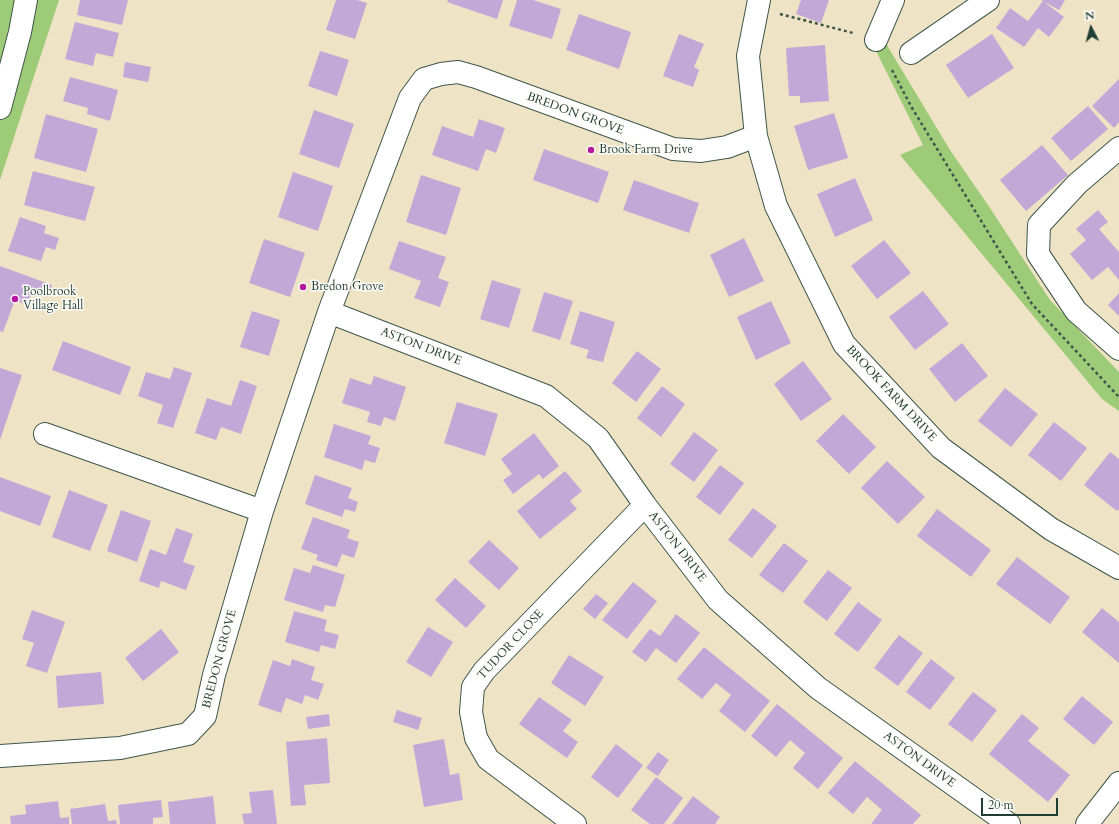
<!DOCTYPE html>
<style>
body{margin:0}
#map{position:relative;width:1119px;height:824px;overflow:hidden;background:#eee3c5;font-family:Cardo,serif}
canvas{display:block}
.north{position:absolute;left:1071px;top:8px;width:40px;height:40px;-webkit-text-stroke:3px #fdfcf7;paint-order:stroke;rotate:354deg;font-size:11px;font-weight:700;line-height:16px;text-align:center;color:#1f3d34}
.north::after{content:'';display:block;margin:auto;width:14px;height:18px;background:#1f3d34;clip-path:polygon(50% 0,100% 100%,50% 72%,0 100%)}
.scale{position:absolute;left:981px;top:798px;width:77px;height:18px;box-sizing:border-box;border:2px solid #1f3d34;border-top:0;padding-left:5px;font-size:12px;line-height:14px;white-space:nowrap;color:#1f3d34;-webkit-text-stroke:3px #fdfcf7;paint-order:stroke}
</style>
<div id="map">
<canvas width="1119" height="824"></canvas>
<div class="north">N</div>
<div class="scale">20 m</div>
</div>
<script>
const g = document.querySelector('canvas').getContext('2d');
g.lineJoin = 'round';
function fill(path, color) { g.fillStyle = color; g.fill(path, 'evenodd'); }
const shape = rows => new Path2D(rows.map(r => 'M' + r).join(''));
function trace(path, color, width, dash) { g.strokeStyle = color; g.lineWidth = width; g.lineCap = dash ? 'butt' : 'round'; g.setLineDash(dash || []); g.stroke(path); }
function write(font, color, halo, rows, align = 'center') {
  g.font = font + ' Cardo,serif'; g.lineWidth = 3; g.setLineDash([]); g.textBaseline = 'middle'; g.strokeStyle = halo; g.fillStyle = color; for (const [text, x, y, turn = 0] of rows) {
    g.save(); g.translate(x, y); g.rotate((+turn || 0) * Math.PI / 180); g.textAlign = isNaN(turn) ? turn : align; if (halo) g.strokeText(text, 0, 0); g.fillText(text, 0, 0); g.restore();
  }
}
const green = shape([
 [0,0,59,0,0,180],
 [885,42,950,150,988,205,1050,300,1119,372,1119,411,1102,399,900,155,923,145,873,45]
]);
const building = shape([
 [80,0,128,0,122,25,77,15],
 [336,0,357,0,367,3,355,39,326,30],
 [448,0,503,0,497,19,447,2],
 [517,0,533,0,561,9,552,39,509,26],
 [801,0,829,0,821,23,796,14],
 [1041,0,1065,0,1059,10],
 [1043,1,1064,17,1049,37,1038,28,1024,47,996,28,1010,8,1028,21],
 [579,14,631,32,619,69,566,50],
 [75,22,119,33,113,57,96,53,93,66,65,59],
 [679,34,704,44,694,67,699,70,693,87,663,76],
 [992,34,1014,68,968,98,946,65],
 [825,45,829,101,800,103,800,96,789,96,786,48],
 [320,51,349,60,337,96,308,86],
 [125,62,151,67,148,82,123,77],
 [70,77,118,90,110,121,87,114,88,108,63,101],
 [1119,79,1119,122,1114,128,1092,106],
 [1088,106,1108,129,1071,161,1051,138],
 [314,110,354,124,339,168,299,154],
 [834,113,848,158,808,170,794,126],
 [46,114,98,129,86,172,34,158],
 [479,119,505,128,496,153,486,149,478,171,432,155,442,126,473,137],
 [1042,145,1068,175,1026,211,1000,180],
 [544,149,609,172,598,203,533,180],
 [33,171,95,187,85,221,24,205],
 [293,172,333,186,318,231,278,217],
 [421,175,461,188,446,235,406,222],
 [855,178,873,220,835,237,817,194],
 [634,180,699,203,689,233,623,210],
 [1098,210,1108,222,1099,229,1119,252,1119,280,1108,267,1092,280,1070,254,1086,240,1076,229],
 [20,217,46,226,44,233,59,238,55,250,46,247,41,261,8,251],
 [744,238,764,281,729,297,710,255],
 [264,239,305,253,290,297,249,283],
 [884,240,911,273,877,299,851,266],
 [399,241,446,257,438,278,449,282,440,307,414,298,421,281,389,269],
 [0,266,52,285,48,297,32,291,27,305,15,300,3,332,0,331],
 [492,280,521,289,509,328,480,319],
 [923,291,949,324,915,350,889,317],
 [544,292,573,301,560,340,532,331],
 [1119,293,1119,316,1108,305],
 [771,301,791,343,756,360,737,317],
 [252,311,280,320,269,356,240,347],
 [580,311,615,322,603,362,586,358,589,350,570,344],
 [63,341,131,367,120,395,52,370],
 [962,343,988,376,955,402,929,369],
 [637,351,661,369,636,402,612,383],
 [803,361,832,399,801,421,774,384],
 [174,367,192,373,173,428,157,423,163,405,138,396,146,372,170,379],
 [0,368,22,375,0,440],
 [374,376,406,387,395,421,384,417,381,426,367,422,370,412,342,403,350,378,371,385],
 [240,380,257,386,241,434,221,427,216,440,195,433,207,398,231,406],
 [662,386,685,404,661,437,637,418],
 [1005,388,1038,414,1011,447,978,421],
 [457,402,498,414,485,456,444,443],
 [843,414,876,447,849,474,816,441],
 [1054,422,1087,448,1061,481,1028,455],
 [334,424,371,436,368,444,380,448,375,463,365,460,362,470,324,457],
 [694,432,718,450,694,482,670,464],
 [534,433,559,466,543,479,539,474,513,494,503,480,512,474,501,459],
 [1110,452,1119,459,1119,509,1117,511,1084,485],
 [887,461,925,497,898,524,861,488],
 [720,465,744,483,720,515,696,497],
 [565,471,582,491,570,501,577,509,540,539,517,511],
 [315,475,352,488,348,498,358,502,355,512,345,509,342,517,305,504],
 [0,477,51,496,40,526,0,511],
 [69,490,108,505,90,551,52,537],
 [753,508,777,526,752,558,728,540],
 [937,509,991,550,971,577,917,536],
 [121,510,151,521,137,562,107,551],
 [313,517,350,530,347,538,359,542,354,558,342,554,337,567,316,560,318,555,301,549],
 [176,528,193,534,183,562,195,566,186,590,161,581,159,588,139,581,150,549,166,555],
 [489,540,519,568,499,590,468,562],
 [784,543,808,561,783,593,759,575],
 [1017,557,1070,597,1050,624,996,584],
 [313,565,345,575,335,607,325,605,323,612,284,600,294,568,310,573],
 [828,570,852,588,827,621,803,602],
 [455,578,486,606,466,628,435,600],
 [633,582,657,601,627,639,602,620],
 [596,594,608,603,595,619,583,609],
 [858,602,882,620,858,652,834,634],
 [1102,608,1119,622,1119,663,1082,632],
 [32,610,65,622,47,673,26,666,34,643,22,639],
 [294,611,327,620,324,631,339,635,335,649,321,645,319,652,285,642],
 [676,614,700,633,676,663,656,648,646,662,632,652,650,629,660,636],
 [428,627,453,642,431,677,406,662],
 [161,629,179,652,143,681,125,658],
 [899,635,923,653,898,686,874,668],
 [704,647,770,701,745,732,719,711,731,695,716,683,702,699,677,679],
 [569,655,604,677,585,706,551,683],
 [292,659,315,667,311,680,324,684,318,700,305,695,302,704,286,698,281,713,258,705,273,660,290,666],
 [931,659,955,678,930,710,906,692],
 [101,672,104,704,58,708,56,676],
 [973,692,997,710,972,742,948,724],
 [1082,696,1113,722,1094,745,1063,719],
 [539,697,572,720,563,731,578,742,567,758,519,724],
 [777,704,843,758,818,789,793,768,805,753,790,740,776,757,751,736],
 [397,710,422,718,418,730,393,722],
 [329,714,330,726,308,729,306,717],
 [1022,714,1039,728,1028,741,1070,775,1048,802,989,754],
 [327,738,330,783,304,785,306,805,291,806,286,742],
 [444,739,450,775,459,773,463,800,424,807,413,745],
 [616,744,643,765,618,798,591,777],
 [658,752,669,760,658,776,646,768],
 [855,761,921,815,913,824,871,824,882,810,867,797,853,814,828,793],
 [656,777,683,798,664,824,650,824,631,810],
 [273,790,277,824,244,824,242,814,252,813,249,792],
 [213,796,216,824,170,824,168,802],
 [693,796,720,817,715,824,672,824],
 [161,800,163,817,153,818,153,824,120,824,118,805],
 [58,801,60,818,69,817,69,824,11,824,10,816,26,814,25,805],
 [105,804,108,821,116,820,117,824,72,824,70,809]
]);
const path = shape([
 [780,14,853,33],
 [892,70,912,108,1032,304,1119,397]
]);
const minor = shape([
 [759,0,748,56,756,136,776,206,844,344,941,448,1051,529,1119,568],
 [876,40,893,0],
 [911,53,988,0],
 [0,108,20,32,26,0],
 [1119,148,1077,184,1039,225,1038,254,1076,311,1119,349],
 [329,312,546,396,598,438,645,505,718,600,818,688,1009,824],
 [45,434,262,511],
 [0,756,120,748,188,734,205,716,214,675,262,511,329,312,410,98,424,79,441,74,458,72,476,77,673,149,701,151,727,147,756,136],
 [575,824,488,759,476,738,471,712,473,687,484,671,645,505],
 [1087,824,1119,783]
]);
const markers = [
 [591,150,4,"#b5179e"],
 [303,287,4,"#b5179e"],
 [15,299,4,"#b5179e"]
];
const streetNames = [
 ["BREDON GROVE",575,114,20],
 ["ASTON DRIVE",421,347,21],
 ["BROOK FARM DRIVE",891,394,47],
 ["ASTON DRIVE",677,547,52],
 ["TUDOR CLOSE",511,645,-47],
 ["BREDON GROVE",220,659,-75],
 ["ASTON DRIVE",919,760,36]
];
const poiNames = [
 ["Brook Farm Drive",599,150],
 ["Bredon Grove",311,287],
 ["Poolbrook",23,292],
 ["Village Hall",23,306]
];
fill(green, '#9ecb78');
fill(building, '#c3a8d7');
trace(minor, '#3e564a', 24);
trace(path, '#3e564a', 2.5, [3, 3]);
trace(minor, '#fff', 22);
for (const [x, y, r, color] of markers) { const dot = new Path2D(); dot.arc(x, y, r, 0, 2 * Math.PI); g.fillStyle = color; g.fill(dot); trace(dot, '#fdfcf7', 1.5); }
write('12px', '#1f3d34', '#fdfcf7', streetNames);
write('12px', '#1f3d34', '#fdfcf7', poiNames, 'left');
</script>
